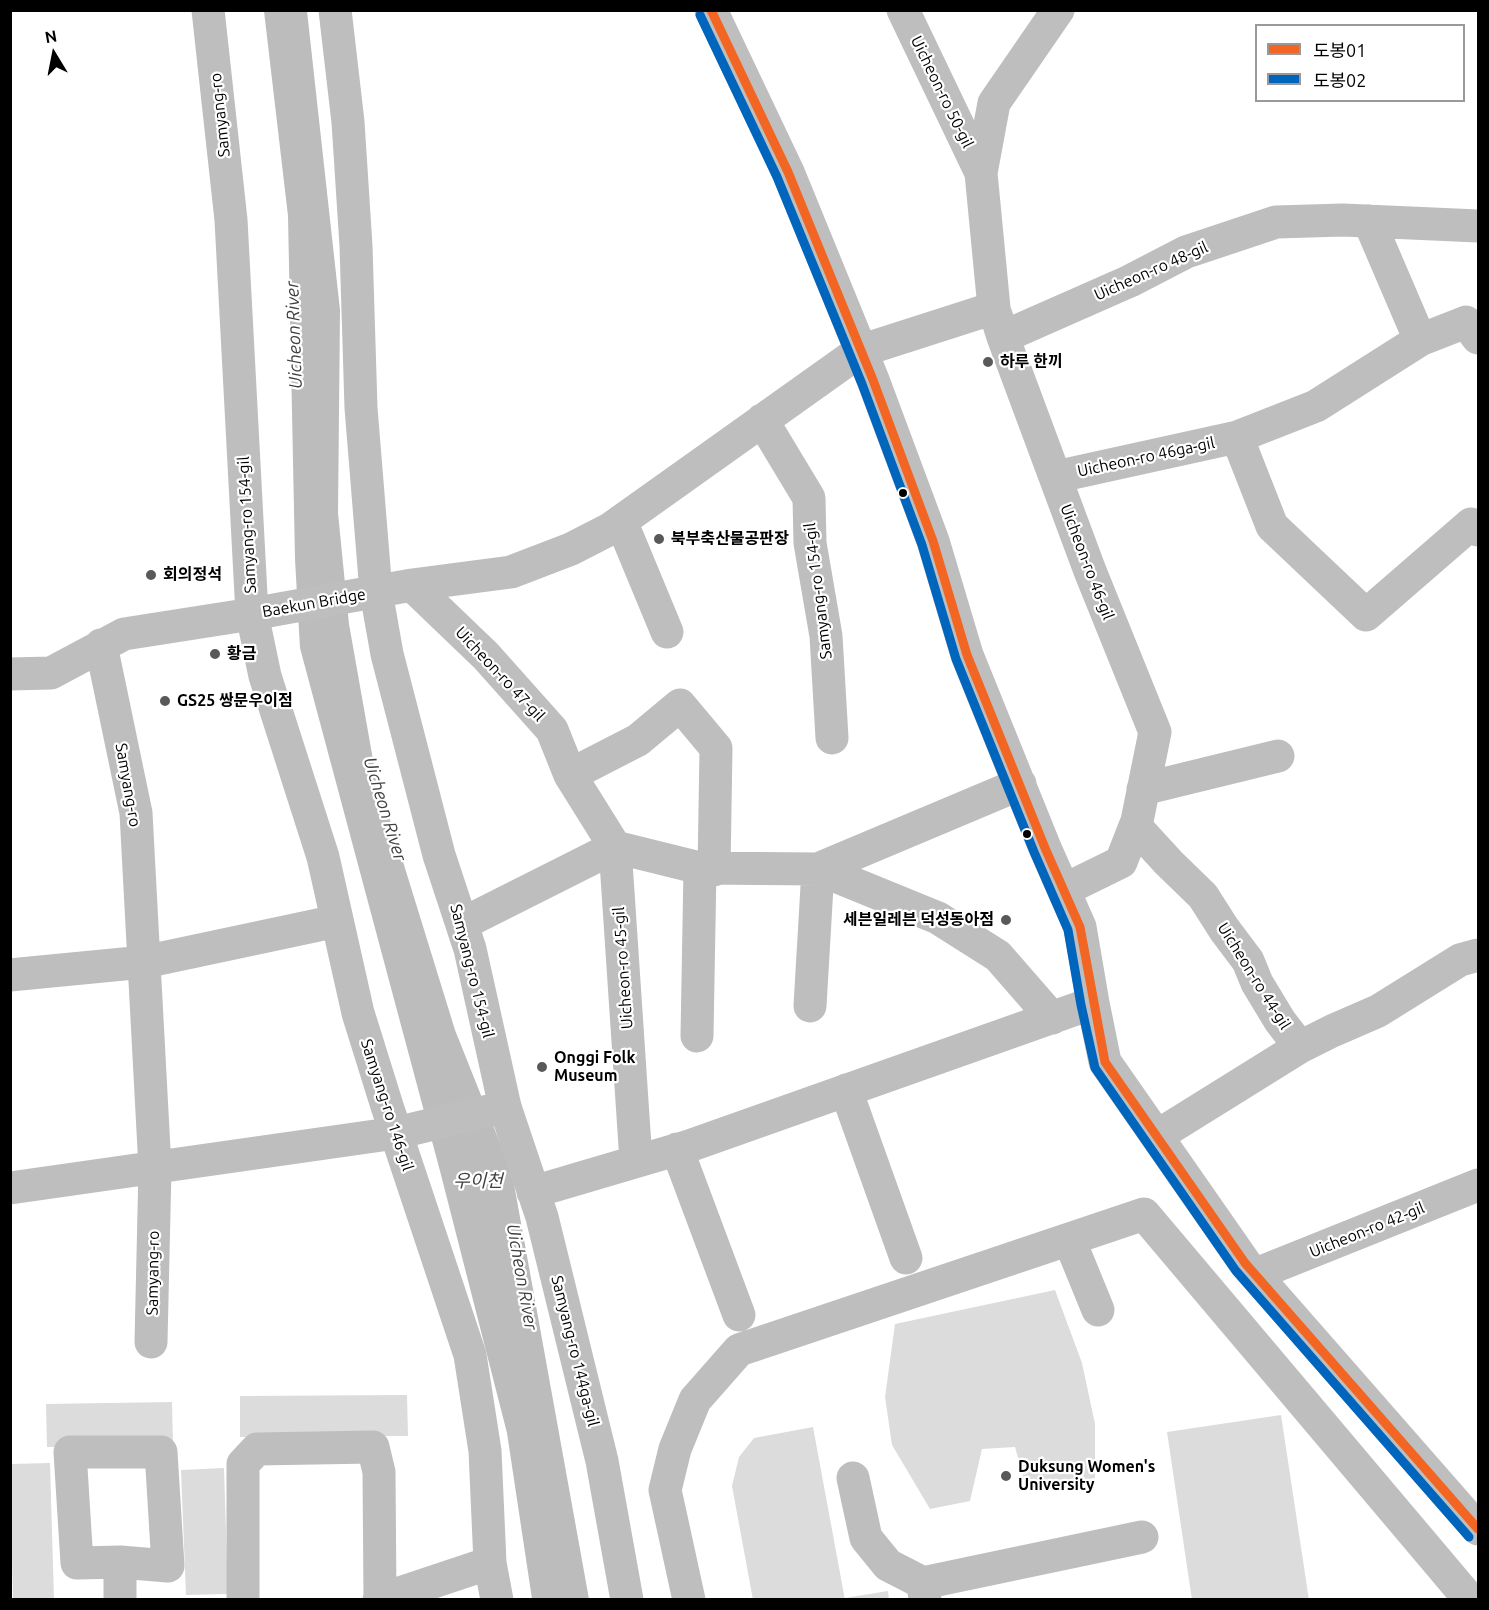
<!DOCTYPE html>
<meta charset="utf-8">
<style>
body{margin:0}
#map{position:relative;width:1489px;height:1610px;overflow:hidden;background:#fff;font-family:Ubuntu,"Noto Sans KR",sans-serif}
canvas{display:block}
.frame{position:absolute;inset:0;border:12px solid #000;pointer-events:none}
.legend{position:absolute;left:1255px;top:24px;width:210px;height:78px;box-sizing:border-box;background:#fff;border:2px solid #999;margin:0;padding:8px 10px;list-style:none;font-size:18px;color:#000}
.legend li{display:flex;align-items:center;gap:12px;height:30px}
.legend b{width:30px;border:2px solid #999}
.north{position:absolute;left:24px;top:24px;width:60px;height:60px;-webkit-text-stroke:4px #fff;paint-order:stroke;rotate:350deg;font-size:16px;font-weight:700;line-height:24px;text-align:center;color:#000}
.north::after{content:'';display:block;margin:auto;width:21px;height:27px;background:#000;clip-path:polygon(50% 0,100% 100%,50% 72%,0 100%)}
</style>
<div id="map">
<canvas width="1489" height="1610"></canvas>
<div class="frame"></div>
<ul class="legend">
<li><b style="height:8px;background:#f26522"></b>도봉01</li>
<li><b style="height:8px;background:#0065bd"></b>도봉02</li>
</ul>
<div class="north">N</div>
</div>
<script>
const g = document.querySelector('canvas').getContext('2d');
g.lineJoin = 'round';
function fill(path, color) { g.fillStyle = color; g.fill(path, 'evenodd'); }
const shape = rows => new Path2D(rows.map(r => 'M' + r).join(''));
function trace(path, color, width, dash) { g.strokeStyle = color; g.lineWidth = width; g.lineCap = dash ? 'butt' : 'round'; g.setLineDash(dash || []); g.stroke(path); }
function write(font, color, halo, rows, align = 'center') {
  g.font = font + ' Ubuntu,"Noto Sans KR",sans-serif'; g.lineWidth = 4.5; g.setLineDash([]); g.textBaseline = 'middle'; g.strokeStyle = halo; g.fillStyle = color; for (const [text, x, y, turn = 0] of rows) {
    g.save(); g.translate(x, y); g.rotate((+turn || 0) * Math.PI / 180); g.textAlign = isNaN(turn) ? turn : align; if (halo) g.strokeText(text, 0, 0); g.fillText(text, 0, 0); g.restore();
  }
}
const water = shape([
 [264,11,307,11,340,310,338,513,349,624,375,771,455,1030,512,1173,589,1599,532,1599,507,1433,440,1171,300,648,295,559,288,216]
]);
const building = shape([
 [1055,1290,1082,1363,1095,1424,1095,1478,1027,1490,1015,1447,982,1449,970,1501,930,1509,892,1445,885,1397,895,1324],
 [407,1395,408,1436,240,1437,240,1396],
 [172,1402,173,1445,47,1447,46,1404],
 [1281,1415,1309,1600,1192,1600,1167,1432],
 [813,1427,845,1600,753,1600,732,1486,739,1457,754,1438],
 [50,1463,54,1600,13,1600,10,1464],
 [224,1468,228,1594,186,1595,181,1470],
 [888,1591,889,1600,845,1600,845,1598]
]);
const minor = shape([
 [208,10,231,220,252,614,265,676,323,857,358,1013,387,1106,470,1355,485,1451,490,1563,497,1600],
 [335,10,348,122,356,246,361,408,376,592,387,654,439,855,470,949,505,1107,542,1217,602,1461,627,1600],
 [711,10,788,172,873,380,933,541,967,655,1045,848,1080,927,1093,1003,1105,1062,1245,1263,1478,1529],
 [903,10,981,173],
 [1369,221,1420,340],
 [996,315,1003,337,1130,281,1186,252,1276,222,1343,220,1478,226],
 [1003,337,1090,571,1155,732,1137,821,1121,862,1064,890],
 [762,420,809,498,810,543,826,636,832,738],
 [1237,437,1272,526,1366,615,1471,524,1478,530],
 [1055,477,1237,437,1316,406,1420,340,1466,322,1478,338],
 [621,521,667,632],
 [412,585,486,656,552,730,570,775,615,847,700,868,818,869,1020,784],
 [101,645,136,813,155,1168,151,1342],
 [10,674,51,673,124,634,252,614,412,585,511,572,571,549,610,529,860,351,994,308,981,173,994,103,1058,10],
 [570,775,638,740,680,705,716,748,714,870],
 [1143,789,1278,756],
 [1135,826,1169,863,1203,896,1224,929,1248,961,1257,983,1280,1021,1300,1047],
 [615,847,636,1161],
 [462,924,615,847],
 [10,975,144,962,337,921],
 [810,1006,818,869,938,918,998,956,1052,1018],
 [697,1036,700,868],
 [846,1090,906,1258],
 [1157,1136,1300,1047,1332,1031,1378,1011,1460,960,1478,955],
 [677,1149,739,1315],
 [10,1188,396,1133],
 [533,1192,689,1146,1093,1003],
 [1069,1239,1098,1310],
 [1256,1274,1478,1185],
 [70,1452,161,1452,168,1566,120,1562,77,1563,70,1452],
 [853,1478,866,1538,888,1565,923,1583,925,1600],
 [923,1583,1142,1537],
 [120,1600,120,1562],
 [243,1600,243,1464,257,1449,373,1447,379,1472,380,1599],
 [379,1600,490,1563],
 [689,1600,665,1490,675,1449,695,1400,739,1350,1144,1214,1470,1600]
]);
const minorBridge = shape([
 [396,1133,505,1107]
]);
const bus1 = shape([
 [711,10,788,172,873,380,933,541,967,655,1045,848,1080,927,1105,1062,1245,1263,1478,1529]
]);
const bus2 = shape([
 [700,15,777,177,862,384,922,545,956,659,1034,852,1068,930,1081,1005,1095,1068,1236,1271,1469,1537]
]);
const markers = [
 [988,362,6,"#595959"],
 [903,493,5,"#000"],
 [659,539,6,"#595959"],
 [151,575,6,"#595959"],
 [215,654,6,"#595959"],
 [165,701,6,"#595959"],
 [1027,834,5,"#000"],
 [1006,920,6,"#595959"],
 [542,1067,6,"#595959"],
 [1006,1476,6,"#595959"]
];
const streetNames = [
 ["Uicheon-ro 50-gil",942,92,64],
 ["Samyang-ro",220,115,-96],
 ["Uicheon-ro 48-gil",1151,271,-24],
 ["Uicheon-ro 46ga-gil",1146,457,-12],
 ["Samyang-ro 154-gil",247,525,-93],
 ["Uicheon-ro 46-gil",1087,562,69],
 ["Samyang-ro 154-gil",818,591,-97],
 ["Baekun Bridge",314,603,-10],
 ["Uicheon-ro 47-gil",500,674,47],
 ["Samyang-ro",128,785,80],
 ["Uicheon-ro 45-gil",623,968,-94],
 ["Samyang-ro 154-gil",472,971,76],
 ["Uicheon-ro 44-gil",1254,976,58],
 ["Samyang-ro 146-gil",387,1105,72],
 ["Uicheon-ro 42-gil",1367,1230,-22],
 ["Samyang-ro",153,1273,-89],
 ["Samyang-ro 144ga-gil",575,1351,76]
];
const poiNames = [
 ["하루 한끼",1000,362],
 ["북부축산물공판장",671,539],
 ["회의정석",163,575],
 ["황금",227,654],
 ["GS25 쌍문우이점",177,701],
 ["세븐일레븐 덕성동아점",994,920,"right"],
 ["Onggi Folk",554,1058],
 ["Museum",554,1076],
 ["Duksung Women's",1018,1467],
 ["University",1018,1485]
];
const waterNames = [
 ["Uicheon River",294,335,-92],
 ["Uicheon River",385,809,73],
 ["우이천",478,1181],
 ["Uicheon River",522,1277,80]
];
fill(water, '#bcbcbc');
fill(building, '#dcdcdc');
trace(minor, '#bebebe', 33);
trace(minorBridge, '#bebebe', 33);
trace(bus1, '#f26522', 9);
trace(bus2, '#0065bd', 9);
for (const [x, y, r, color] of markers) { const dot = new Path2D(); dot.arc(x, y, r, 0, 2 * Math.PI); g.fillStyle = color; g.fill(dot); trace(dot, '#fff', 2); }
write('16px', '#000', '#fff', streetNames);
write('bold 16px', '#000', '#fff', poiNames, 'left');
write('italic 18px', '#404040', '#fff', waterNames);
</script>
